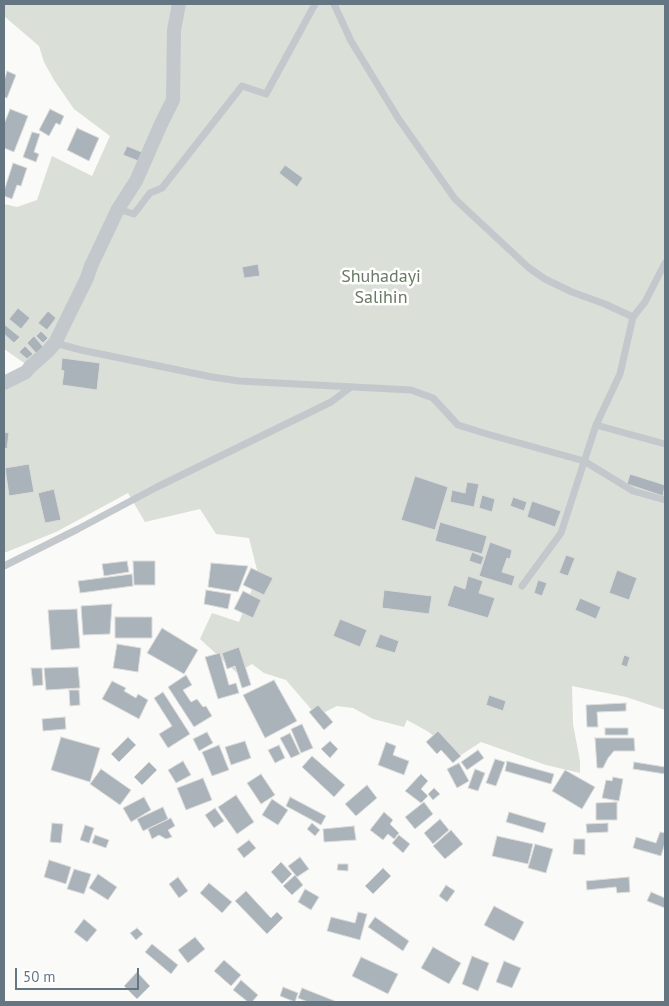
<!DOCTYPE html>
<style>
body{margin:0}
#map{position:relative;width:669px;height:1006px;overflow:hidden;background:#fafaf8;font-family:"PT Sans",sans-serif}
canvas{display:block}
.frame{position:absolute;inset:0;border:5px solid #657683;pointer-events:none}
.scale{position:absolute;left:15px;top:968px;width:124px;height:22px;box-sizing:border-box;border:2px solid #657683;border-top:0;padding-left:6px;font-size:15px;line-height:18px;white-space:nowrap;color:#657683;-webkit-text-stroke:4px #fff;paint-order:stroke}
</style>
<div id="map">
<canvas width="669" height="1006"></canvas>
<div class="frame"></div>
<div class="scale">50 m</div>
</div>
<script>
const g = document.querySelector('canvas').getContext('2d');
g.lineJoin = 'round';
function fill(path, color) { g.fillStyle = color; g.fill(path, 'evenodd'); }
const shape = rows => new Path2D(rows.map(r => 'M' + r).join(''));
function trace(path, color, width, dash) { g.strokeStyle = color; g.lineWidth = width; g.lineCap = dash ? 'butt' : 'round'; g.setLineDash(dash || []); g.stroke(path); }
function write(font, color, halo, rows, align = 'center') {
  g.font = font + ' "PT Sans",sans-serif'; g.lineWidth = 5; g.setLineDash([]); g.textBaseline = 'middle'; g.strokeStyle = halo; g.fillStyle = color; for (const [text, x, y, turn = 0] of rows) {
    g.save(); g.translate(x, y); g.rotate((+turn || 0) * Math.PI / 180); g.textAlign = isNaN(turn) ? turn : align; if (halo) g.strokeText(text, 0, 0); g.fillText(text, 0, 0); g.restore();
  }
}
const green = shape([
 [4,4,665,4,665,710,626,697,572,686,573,724,580,761,580,773,546,765,481,742,461,755,427,731,407,720,404,727,373,719,353,708,337,706,317,716,286,680,264,673,252,664,237,673,200,639,212,613,239,622,258,574,249,538,216,534,200,509,145,522,128,493,56,532,4,553,4,383,30,367,4,349,4,204,17,207,37,200,52,156,92,176,110,136,74,109,54,80,44,62,39,46,4,16]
]);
const building = shape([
 [7,71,16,75,7,98,4,97,4,77,5,78,7,71],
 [10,109,28,116,14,152,4,148,4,124,10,109],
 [50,109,64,116,60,125,56,123,49,136,39,130,50,109],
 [77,128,99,138,89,161,67,150,77,128],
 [32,132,40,134,34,152,39,154,36,162,23,157,32,132],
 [127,146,144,153,141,162,123,155,127,146],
 [13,163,27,168,21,186,17,185,12,199,4,196,4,191,13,163],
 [285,165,303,178,297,187,279,173,285,165],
 [258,264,260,276,244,278,242,267,258,264],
 [18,308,30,318,21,329,9,319,18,308],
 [48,311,56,318,47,330,38,323,48,311],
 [5,325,20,337,14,343,4,334,4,326,5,325],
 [41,331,48,338,43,343,36,336,41,331],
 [34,336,44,348,37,354,27,343,34,336],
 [25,346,33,354,27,359,19,352,25,346],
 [62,358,100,363,97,390,62,385,64,371,61,370,62,358],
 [4,432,9,433,7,449,4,448,4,432],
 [29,464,34,492,9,496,5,468,29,464],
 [630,474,665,485,663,496,627,484,630,474],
 [415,476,448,487,435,530,401,520,415,476],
 [467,482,479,484,474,507,450,502,452,490,465,493,467,482],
 [54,489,61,520,45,523,38,493,54,489],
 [482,495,495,499,492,512,479,508,482,495],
 [513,497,527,502,524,511,510,506,513,497],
 [532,501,561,511,555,527,527,517,532,501],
 [440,522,487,536,482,554,435,541,440,522],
 [490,542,512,550,510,559,507,558,502,572,515,576,512,586,479,576,490,542],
 [472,552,484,557,481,565,469,561,472,552],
 [566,555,575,558,568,576,559,573,566,555],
 [127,561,129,572,104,576,102,564,127,561],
 [133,561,155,561,155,585,134,585,133,561],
 [211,563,248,566,238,592,208,587,211,563],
 [251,568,273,578,264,595,243,585,251,568],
 [617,570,637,578,629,600,609,593,617,570],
 [132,574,133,586,80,593,78,581,132,574],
 [468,576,483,581,479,593,495,598,488,618,447,606,454,585,465,589,468,576],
 [538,580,547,583,542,596,534,593,538,580],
 [206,590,231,594,228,609,204,604,206,590],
 [384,590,432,596,429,614,382,608,384,590],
 [243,591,261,600,253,618,234,609,243,591],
 [580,598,601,607,596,619,575,610,580,598],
 [112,604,110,634,83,635,81,606,112,604],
 [77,609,80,648,51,650,48,610,77,609],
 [115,617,152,617,152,638,115,638,115,617],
 [340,619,367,630,360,647,333,636,340,619],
 [162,628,198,650,184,674,147,653,162,628],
 [380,634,399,641,395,653,375,647,380,634],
 [117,644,141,648,138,672,113,668,117,644],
 [239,647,251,685,242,688,235,666,227,669,222,653,239,647],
 [220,653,229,685,236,683,239,693,218,699,205,657,220,653],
 [624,655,630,657,627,667,621,665,624,655],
 [78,667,80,688,46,690,44,668,78,667],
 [31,668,42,668,43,685,33,686,31,668],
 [186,675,192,685,183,690,191,702,197,699,203,707,206,706,212,716,194,727,168,687,186,675],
 [274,680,297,721,265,738,243,695,274,680],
 [112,681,126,688,124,691,136,698,138,694,148,700,139,719,102,699,112,681],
 [69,690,79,690,80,705,70,706,69,690],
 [163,692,190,734,168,748,159,734,172,726,154,698,163,692],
 [489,695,506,701,503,711,486,705,489,695],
 [626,703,626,711,597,712,598,727,587,727,586,705,626,703],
 [318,705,333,722,324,730,309,712,318,705],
 [65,717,66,729,43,731,42,719,65,717],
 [302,724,313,748,301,753,291,729,302,724],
 [605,728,628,728,628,735,605,735,605,728],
 [438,731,461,756,453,763,441,750,437,754,426,742,438,731],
 [207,732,213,743,199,751,193,739,207,732],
 [290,733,300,754,291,758,280,738,290,733],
 [61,737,100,748,90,782,51,770,61,737],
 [128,737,136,745,119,762,111,754,128,737],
 [595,738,634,738,635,751,614,751,608,758,603,768,597,768,595,738],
 [245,741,251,758,231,765,225,747,245,741],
 [330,741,338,749,330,758,321,749,330,741],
 [386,742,396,746,393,755,409,761,404,775,378,765,386,742],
 [219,745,229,770,212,776,202,752,219,745],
 [279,745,285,758,275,763,268,750,279,745],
 [478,750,484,758,467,770,461,762,478,750],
 [312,756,345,785,334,797,302,767,312,756],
 [495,759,505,762,496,786,486,783,495,759],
 [183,761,191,775,176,783,168,770,183,761],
 [507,761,554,774,551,784,505,771,507,761],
 [149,762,157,770,142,785,134,777,149,762],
 [634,762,665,767,665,774,633,769,634,762],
 [459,763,469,781,457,788,447,769,459,763],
 [101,769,131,790,120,805,90,784,101,769],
 [475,769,485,773,478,791,468,788,475,769],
 [565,770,595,787,582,809,552,791,565,770],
 [261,774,275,795,261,804,247,783,261,774],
 [421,774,428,781,421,789,428,796,421,803,405,791,421,774],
 [613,777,623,779,619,801,602,798,606,780,612,781,613,777],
 [203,778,212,800,186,810,177,788,203,778],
 [367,785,377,798,356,816,345,804,367,785],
 [434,788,440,794,433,800,428,794,434,788],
 [236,795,254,822,237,834,218,807,236,795],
 [144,797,151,810,131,822,123,808,144,797],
 [290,797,326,816,321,825,286,806,290,797],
 [272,799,288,810,278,825,262,815,272,799],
 [424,802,433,814,415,829,405,817,424,802],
 [617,802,617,820,596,820,596,803,617,802],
 [163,807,168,819,143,831,137,819,163,807],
 [215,808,224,821,214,828,205,815,215,808],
 [384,812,393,820,390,824,399,833,394,839,388,834,383,840,370,830,384,812],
 [509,812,546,823,543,833,506,822,509,812],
 [171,818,175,826,168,830,172,837,166,839,159,835,152,839,148,829,171,818],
 [440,819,449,830,433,844,424,833,440,819],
 [52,823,63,824,61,843,50,842,52,823],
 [312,823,320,830,315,836,307,829,312,823],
 [608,823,608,832,587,833,586,824,608,823],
 [85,825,94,828,89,843,80,840,85,825],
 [354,826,356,840,324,842,323,829,354,826],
 [451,830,463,844,445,859,433,846,451,830],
 [660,832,665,833,665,843,661,856,633,848,636,837,656,843,660,832],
 [95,835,109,840,106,848,92,843,95,835],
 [399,835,410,844,403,853,392,843,399,835],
 [497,836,533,844,528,864,492,856,497,836],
 [574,839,585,839,585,855,573,854,574,839],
 [249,840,256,848,244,858,237,849,249,840],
 [535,844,553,849,546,873,528,868,535,844],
 [300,857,309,869,297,877,288,866,300,857],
 [49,860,71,867,66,884,44,877,49,860],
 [281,862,292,874,282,884,271,872,281,862],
 [338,864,348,864,348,871,337,870,338,864],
 [383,868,391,876,373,894,365,886,383,868],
 [74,869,91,874,84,894,67,889,74,869],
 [98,874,117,887,108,900,89,888,98,874],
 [295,875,303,885,292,895,283,886,295,875],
 [178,877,188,891,179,898,169,884,178,877],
 [629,877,630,892,617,893,616,887,587,890,586,881,629,877],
 [209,883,232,902,222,913,200,893,209,883],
 [446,885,455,891,447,902,439,896,446,885],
 [305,889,319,897,311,910,298,902,305,889],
 [246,891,271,918,277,912,283,918,267,934,235,901,246,891],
 [651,892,665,898,665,908,647,901,651,892],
 [494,906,524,922,514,941,484,925,494,906],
 [358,912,367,914,360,940,327,931,331,917,355,923,358,912],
 [375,917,409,941,403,951,368,927,375,917],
 [84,919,97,930,87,942,74,932,84,919],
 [137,928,143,934,136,940,130,933,137,928],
 [195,937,205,949,188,963,178,950,195,937],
 [152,944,178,965,171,974,145,952,152,944],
 [433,947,461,963,449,984,421,968,433,947],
 [472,956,489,963,478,991,462,984,472,956],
 [361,957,398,974,388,994,352,976,361,957],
 [224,960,241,975,231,986,214,971,224,960],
 [504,961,521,968,512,988,496,982,504,961],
 [137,972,150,986,137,999,124,986,137,972],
 [241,980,258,995,252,1002,248,1002,233,990,241,980],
 [283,987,298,993,295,1002,280,996,283,987],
 [302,988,335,1001,335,1002,308,1002,298,998,302,988]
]);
const service = shape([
 [334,4,351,41,398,118,455,199,529,268,545,279,572,292,605,304,633,317],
 [118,209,134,214,150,193,162,188,242,86,266,94,315,4],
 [55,343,81,350,212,377,239,381,411,390,433,398,458,425,487,434,584,461,633,491,665,500],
 [596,425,665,444],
 [4,566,78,529,157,487,331,402,351,387],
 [522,586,561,533,596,425,620,374,633,317,645,302,665,263]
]);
const minor = shape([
 [4,383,26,372,30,367,47,352,55,343,87,278,91,266,118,209,136,181,161,124,173,100,174,30,179,4]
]);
const parkNames = [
 ["Shuhadayi",381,277],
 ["Salihin",381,298]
];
fill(green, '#dadfd7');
fill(building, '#aab3b9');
trace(building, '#dcdcda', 1);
trace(service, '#c3c8cc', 7);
trace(minor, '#c3c8cc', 14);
write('18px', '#687a64', '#fff', parkNames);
</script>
